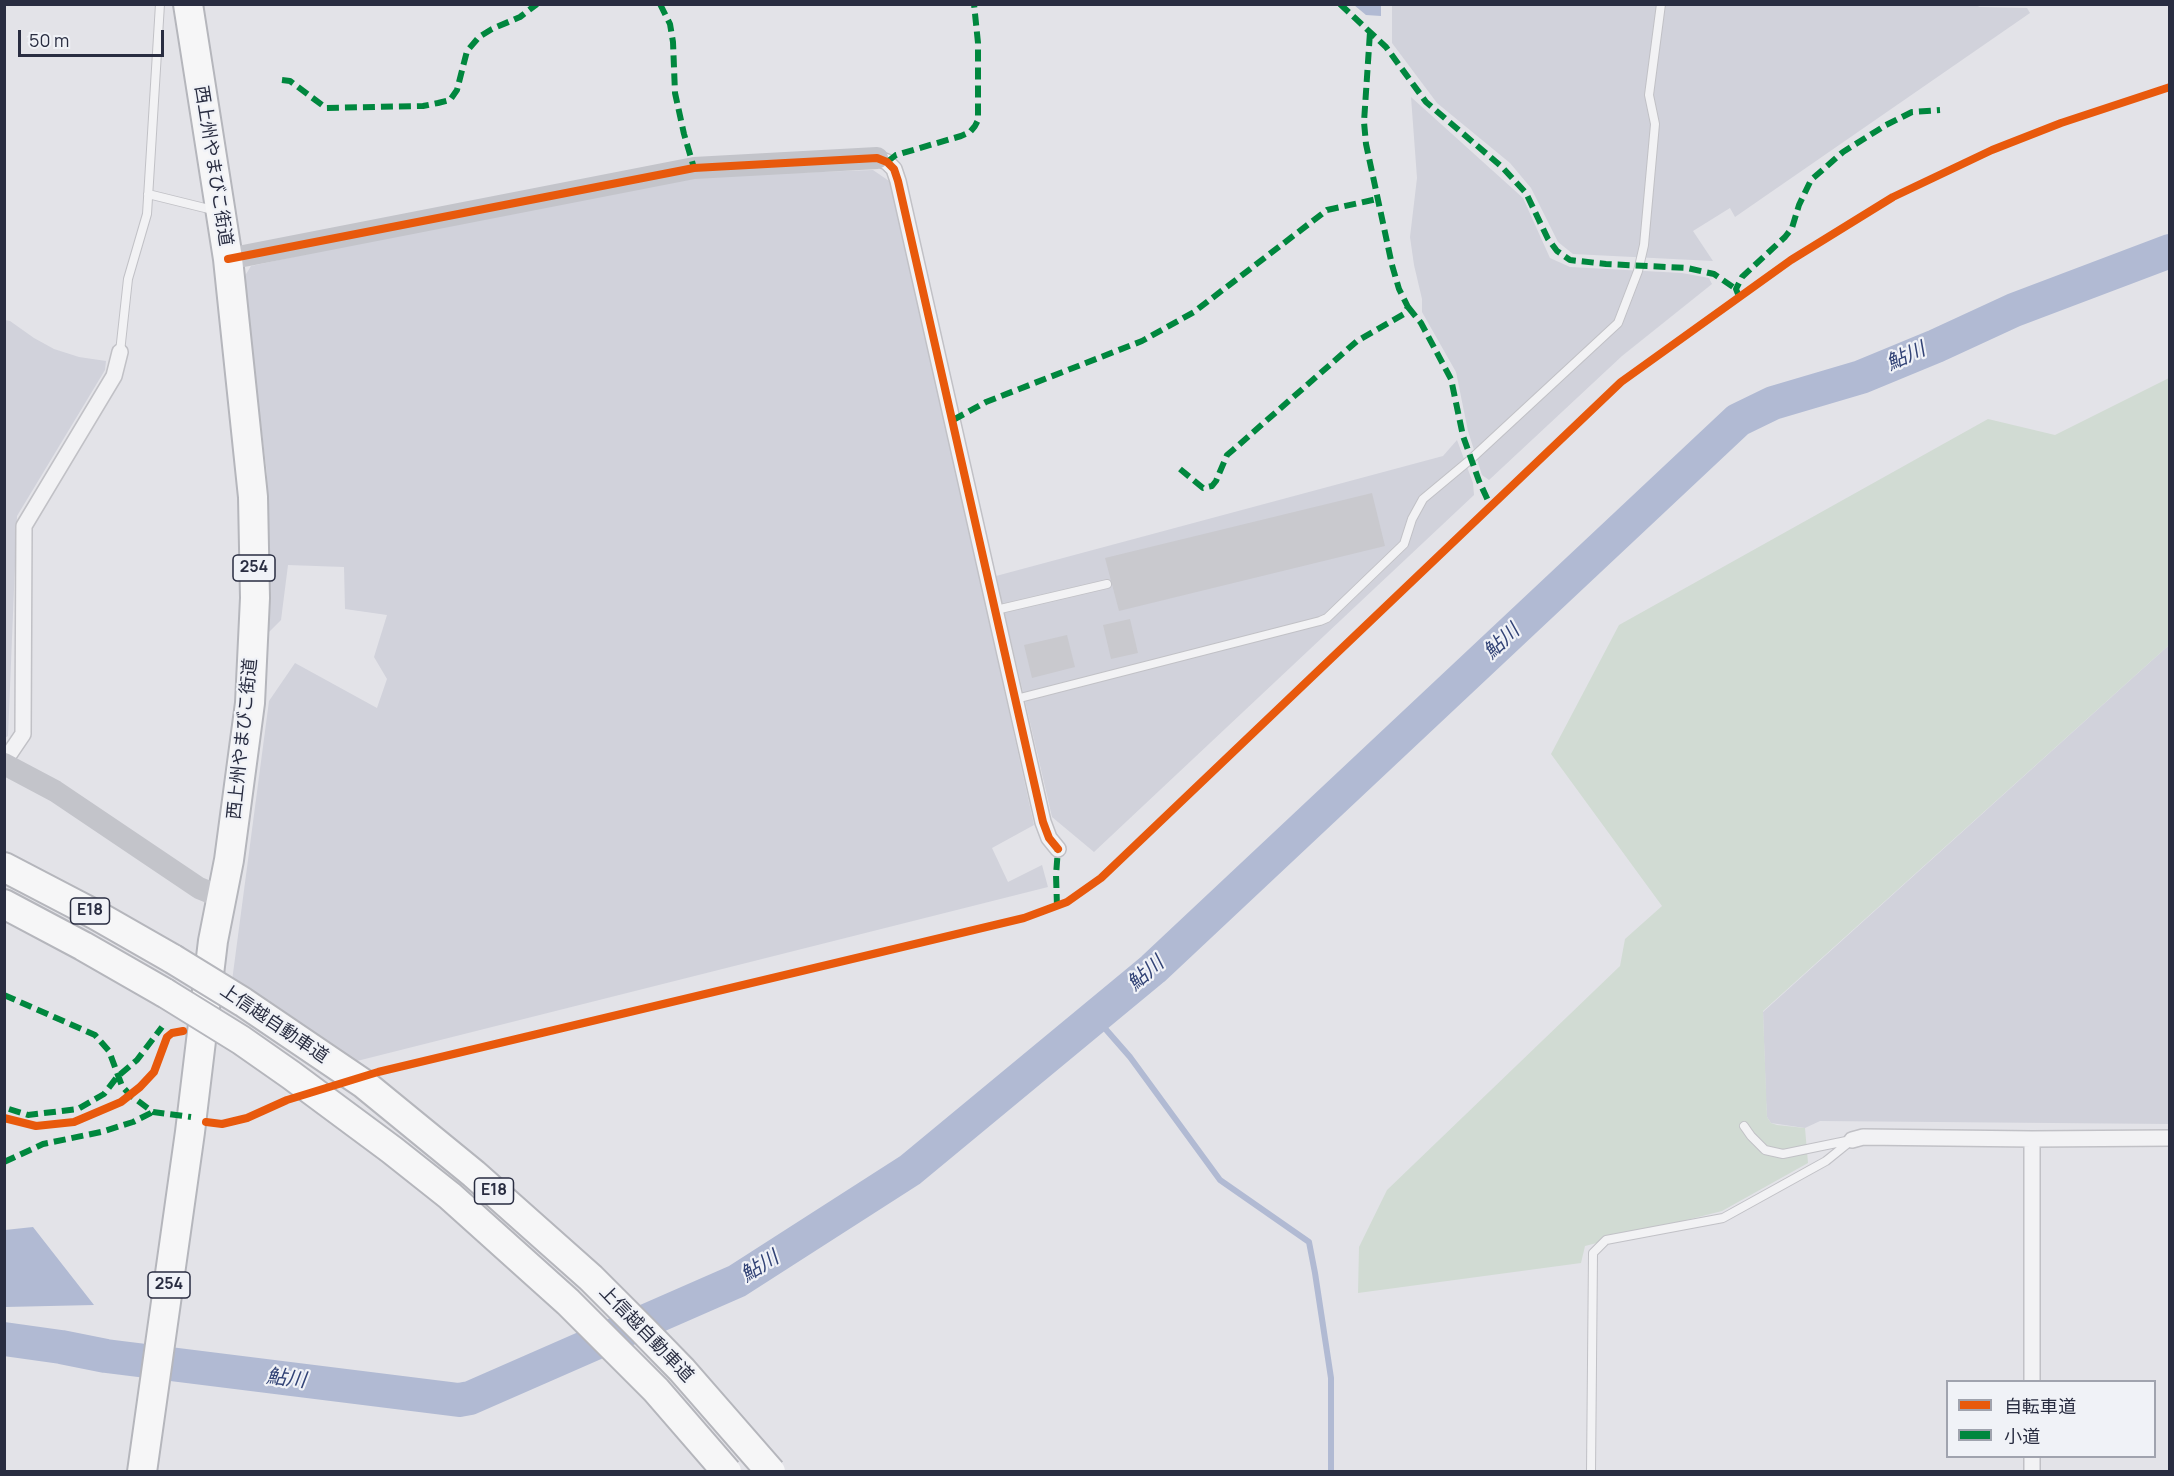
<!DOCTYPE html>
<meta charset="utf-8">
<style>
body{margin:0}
#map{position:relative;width:2174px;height:1476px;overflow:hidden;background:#e3e3e8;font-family:Manrope,"Noto Sans JP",sans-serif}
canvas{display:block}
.frame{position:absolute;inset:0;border:6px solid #292d41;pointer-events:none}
.legend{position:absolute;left:1946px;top:1380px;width:210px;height:78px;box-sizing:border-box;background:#f0f2f7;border:2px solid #a0a3ae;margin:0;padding:8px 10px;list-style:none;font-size:18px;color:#292d41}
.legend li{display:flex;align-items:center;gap:12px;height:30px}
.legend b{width:30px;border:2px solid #a0a3ae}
.scale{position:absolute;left:18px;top:30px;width:146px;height:27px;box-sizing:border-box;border:3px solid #292d41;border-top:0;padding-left:8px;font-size:18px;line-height:21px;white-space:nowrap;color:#292d41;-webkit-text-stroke:4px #f0f2f7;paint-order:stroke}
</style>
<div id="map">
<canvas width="2174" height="1476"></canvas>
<div class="frame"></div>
<ul class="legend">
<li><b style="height:8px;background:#e8590c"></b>自転車道</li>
<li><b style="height:8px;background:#00873e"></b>小道</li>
</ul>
<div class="scale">50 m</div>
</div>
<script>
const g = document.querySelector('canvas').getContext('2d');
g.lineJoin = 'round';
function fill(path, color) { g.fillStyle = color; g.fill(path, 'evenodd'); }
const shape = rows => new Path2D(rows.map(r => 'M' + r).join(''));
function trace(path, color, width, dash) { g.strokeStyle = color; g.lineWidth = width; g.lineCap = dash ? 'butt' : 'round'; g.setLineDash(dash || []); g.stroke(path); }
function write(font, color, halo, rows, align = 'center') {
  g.font = font + ' Manrope,"Noto Sans JP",sans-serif'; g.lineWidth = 4.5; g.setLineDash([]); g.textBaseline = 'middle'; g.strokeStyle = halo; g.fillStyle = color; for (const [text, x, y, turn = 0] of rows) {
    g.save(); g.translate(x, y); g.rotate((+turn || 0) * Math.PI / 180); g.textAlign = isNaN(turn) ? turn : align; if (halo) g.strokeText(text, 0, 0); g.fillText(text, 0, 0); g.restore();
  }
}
const built = shape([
 [1392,4,1973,4,1980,7,2027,8,2030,13,1735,217,1730,208,1693,231,1713,261,1573,254,1558,242,1531,188,1510,163,1437,103,1392,43],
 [1411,97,1523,198,1550,258,1570,267,1682,273,1709,278,1712,284,1622,356,1489,480,1482,475,1468,431,1456,372,1422,312,1422,299,1414,265,1410,237,1417,178],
 [873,170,892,183,1034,825,992,848,1008,882,1042,865,1048,887,353,1062,232,981,269,701,295,663,377,708,387,679,374,657,387,615,345,609,344,567,288,565,281,620,269,632,267,474,243,279,251,266,455,222,708,176],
 [5,320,10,321,34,338,54,349,79,357,106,361,105,370,17,516,8,736,5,738],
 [1457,440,1473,483,1474,495,1094,852,1052,817,996,576,1443,456],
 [2169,645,2169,1124,1820,1121,1805,1128,1771,1123,1767,1117,1766,1100,1763,1012]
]);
const green = shape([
 [2169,378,2169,645,1763,1011,1767,1117,1771,1123,1777,1125,1805,1128,1808,1163,1722,1211,1585,1246,1581,1263,1358,1293,1359,1247,1387,1190,1620,966,1625,939,1662,906,1551,754,1619,625,1988,419,2055,435]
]);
const water = shape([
 [1354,5,1381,5,1381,16,1366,15],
 [33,1227,94,1305,5,1307,5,1230]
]);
const stream = shape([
 [1095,1017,1130,1057,1220,1180,1309,1242,1315,1273,1331,1378,1331,1472]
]);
const river = shape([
 [4,1339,61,1347,106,1356,459,1400,470,1398,737,1281,910,1170,1153,969,1738,420,1773,403,1861,377,1936,346,2014,310,2170,251]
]);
const building = shape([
 [1372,493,1385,546,1119,611,1105,558],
 [1130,619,1138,653,1111,659,1103,625],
 [1067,635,1075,667,1032,678,1024,645]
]);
const lane = shape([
 [148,194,213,210],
 [120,352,128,279,147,214,160,4],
 [996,610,1107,584],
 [1016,699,1320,621,1327,618,1404,544,1412,519,1423,499,1471,459,1618,323,1638,271,1644,245,1655,124,1649,95,1661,4],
 [1744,1126,1751,1136,1765,1150,1783,1154,1851,1140],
 [1591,1472,1593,1253,1606,1240,1723,1218,1826,1161,1852,1140]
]);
const street = shape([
 [877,158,887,162,894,169,898,181,1043,822,1049,838,1058,849],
 [4,762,23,734,24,526,114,376,120,352],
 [1852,1140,1863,1137,2032,1139,2170,1138],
 [2032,1382,2032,1139],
 [2032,1472,2032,1456]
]);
const secondary = shape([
 [228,259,694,168,877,158],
 [4,764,55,791,199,888,221,897]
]);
const highway = shape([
 [4,867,96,915,173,959],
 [4,904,83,946,165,993],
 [142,1472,190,1132,213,941,229,860,250,703,255,598,253,497,228,259,188,4]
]);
const highwayBridge = shape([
 [173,959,243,1002,364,1084,474,1174,591,1278,643,1330,682,1370,771,1472],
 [165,993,241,1040,291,1075,392,1150,450,1196,568,1302,656,1390,727,1472]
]);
const quiet = shape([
 [660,4,670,24,673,42,675,93,684,134,694,168],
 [1340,4,1386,47,1426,102,1502,167,1526,193,1548,239,1557,251,1570,260,1606,264,1687,268,1714,274,1736,289],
 [282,80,290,81,326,108,423,106,438,103,450,100,457,90,467,51,479,37,492,29,520,17,537,4],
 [887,162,896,155,961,136,970,132,975,126,978,120,978,43,974,4],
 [1738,294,1736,289,1742,277,1785,237,1792,228,1799,205,1811,180,1843,152,1886,125,1912,112,1940,110],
 [1408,307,1421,323,1451,379,1463,436,1479,481,1491,507],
 [953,420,986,402,1142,341,1194,312,1327,210,1377,199],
 [1180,469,1203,488,1212,486,1216,481,1227,455,1233,450,1357,341,1404,314,1408,307,1399,289,1392,265,1366,144,1364,122,1370,32],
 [1057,906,1056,875,1058,849],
 [4,995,95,1035,109,1051,122,1086,130,1095,153,1112,191,1117],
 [9,1109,28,1115,78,1109,104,1094,117,1077,137,1060,162,1027],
 [4,1162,43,1144,101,1132,133,1122,153,1112]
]);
const cycleway = shape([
 [228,259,694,168,877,158,887,162,894,169,898,181,1043,822,1049,838,1058,849],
 [4,1118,36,1126,74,1122,121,1102,140,1087,154,1072,167,1037,172,1033,183,1031],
 [206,1122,222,1124,247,1118,287,1100,378,1072,1024,918,1067,902,1101,878,1621,382,1791,260,1893,197,1992,150,2061,123,2170,87]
]);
const shields = [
 [254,568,42],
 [90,911,39],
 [494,1191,39],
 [169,1285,42]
];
const shieldNames = [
 ["254",254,568],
 ["E18",90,911],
 ["E18",494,1191],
 ["254",169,1285]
];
const streetNames = [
 ["西上州やまびこ街道",213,166,81],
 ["西上州やまびこ街道",243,739,-84],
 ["上信越自動車道",274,1024,34],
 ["上信越自動車道",646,1334,46]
];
const waterNames = [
 ["鮎川",1906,357,-24],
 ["鮎川",1502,642,-43],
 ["鮎川",1146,974,-41],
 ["鮎川",760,1267,-32],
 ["鮎川",286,1379,7]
];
fill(built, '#d1d2db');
fill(green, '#d1dbd3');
fill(water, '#b1bad3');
trace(stream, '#b1bad3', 6);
trace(river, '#b1bad3', 34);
fill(building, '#c9c9ce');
trace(lane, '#c1c1c6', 10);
trace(street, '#c1c1c6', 18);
trace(highway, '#b5b6bc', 32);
trace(lane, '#f2f2f4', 8);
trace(street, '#f2f2f4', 15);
trace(secondary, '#c3c4ca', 22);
trace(highway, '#f6f6f7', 28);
trace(highwayBridge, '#b5b6bc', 32, []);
trace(highwayBridge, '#f6f6f7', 28);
trace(quiet, '#00873e', 6, [12, 6]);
trace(cycleway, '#e8590c', 8);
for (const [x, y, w] of shields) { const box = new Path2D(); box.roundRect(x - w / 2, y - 13, w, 26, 4.5); g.fillStyle = '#f0f2f7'; g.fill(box); trace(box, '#292d41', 1.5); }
write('bold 16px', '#292d41', null, shieldNames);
write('18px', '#292d41', '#f0f2f7', streetNames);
write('italic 20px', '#324376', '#f0f2f7', waterNames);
</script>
